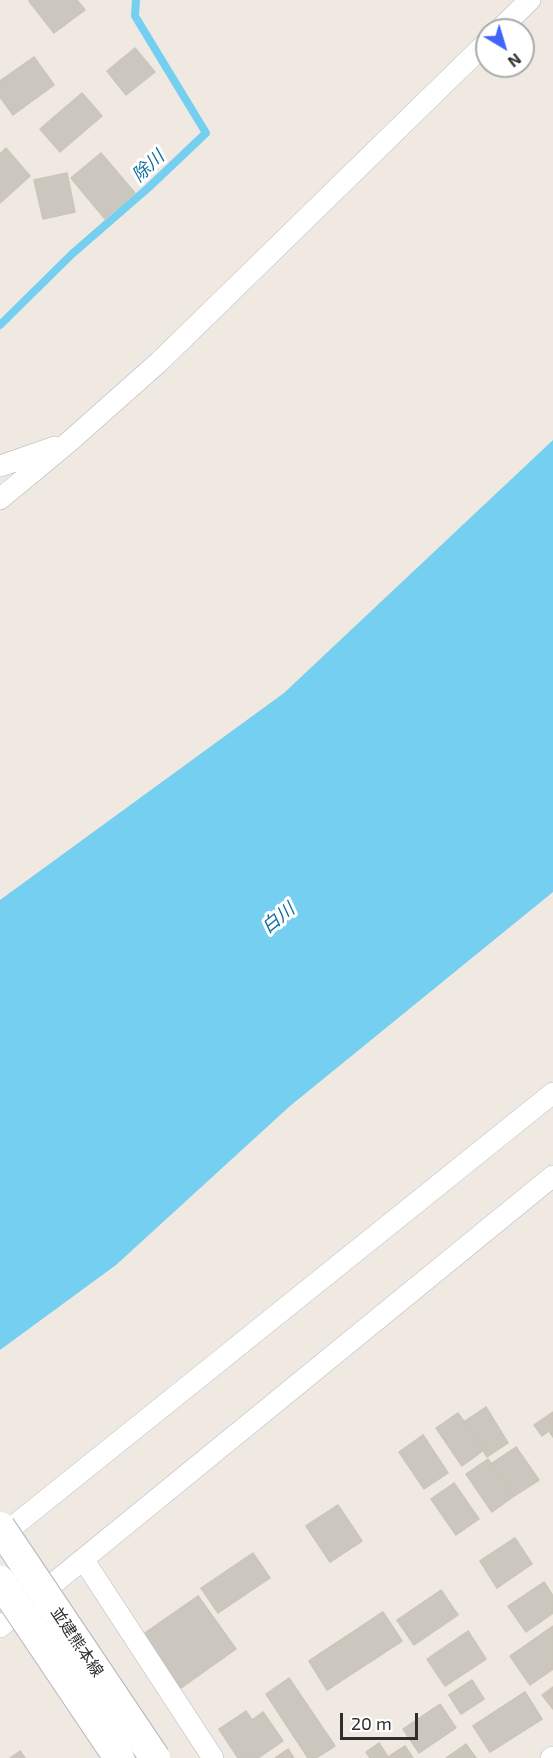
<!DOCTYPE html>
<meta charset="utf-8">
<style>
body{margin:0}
#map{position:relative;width:553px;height:1758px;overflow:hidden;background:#efe9e1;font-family:"Exo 2",sans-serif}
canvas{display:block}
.north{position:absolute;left:475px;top:18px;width:60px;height:60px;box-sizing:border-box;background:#fff;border:2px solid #ababab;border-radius:50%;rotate:142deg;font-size:16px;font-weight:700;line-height:24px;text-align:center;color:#2e2e2e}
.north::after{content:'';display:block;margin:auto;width:21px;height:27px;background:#4264fb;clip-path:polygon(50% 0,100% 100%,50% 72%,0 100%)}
.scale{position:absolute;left:340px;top:1713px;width:78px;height:27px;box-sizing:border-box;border:3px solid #2e2e2e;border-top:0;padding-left:8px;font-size:18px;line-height:21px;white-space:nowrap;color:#2e2e2e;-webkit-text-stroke:4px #fff;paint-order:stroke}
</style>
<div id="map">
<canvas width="553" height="1758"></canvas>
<div class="north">N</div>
<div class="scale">20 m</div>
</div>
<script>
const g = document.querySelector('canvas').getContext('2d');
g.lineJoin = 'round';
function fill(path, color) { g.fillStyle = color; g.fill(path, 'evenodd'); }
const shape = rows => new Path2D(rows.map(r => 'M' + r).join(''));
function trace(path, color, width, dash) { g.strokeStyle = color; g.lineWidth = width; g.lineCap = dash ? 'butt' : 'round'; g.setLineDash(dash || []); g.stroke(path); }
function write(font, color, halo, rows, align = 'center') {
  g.font = font + ' "Exo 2","Noto Sans JP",sans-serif'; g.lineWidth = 6; g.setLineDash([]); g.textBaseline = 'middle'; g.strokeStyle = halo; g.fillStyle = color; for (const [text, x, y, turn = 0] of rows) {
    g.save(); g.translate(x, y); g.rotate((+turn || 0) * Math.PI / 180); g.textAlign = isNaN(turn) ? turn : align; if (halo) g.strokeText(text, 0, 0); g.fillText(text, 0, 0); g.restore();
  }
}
const water = shape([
 [553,440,553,892,290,1106,116,1265,0,1350,0,900,284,693]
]);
const stream = shape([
 [0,325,72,254,148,188,206,133,135,16,136,0]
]);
const building = shape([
 [31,0,77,0,85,10,54,33,29,1,31,0],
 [135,48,155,72,126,95,107,71,135,48],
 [34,57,54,85,13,115,0,97,0,81,34,57],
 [82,93,102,116,60,152,40,129,82,93],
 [6,148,30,176,0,203,0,154,6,148],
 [101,153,135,193,105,219,71,178,101,153],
 [67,173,75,212,43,219,34,180,67,173],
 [486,1407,508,1443,487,1457,465,1421,486,1407],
 [553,1412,553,1437,549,1431,542,1436,534,1425,553,1412],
 [458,1413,484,1450,462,1466,436,1428,458,1413],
 [423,1435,448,1473,424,1489,399,1452,423,1435],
 [516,1447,539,1480,514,1496,492,1463,516,1447],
 [488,1459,514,1496,492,1512,466,1474,488,1459],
 [454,1483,479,1519,456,1535,431,1499,454,1483],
 [338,1505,362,1541,330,1562,306,1526,338,1505],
 [515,1538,532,1564,497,1588,480,1561,515,1538],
 [253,1553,270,1578,218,1613,201,1588,253,1553],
 [544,1582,553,1596,553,1613,526,1632,508,1606,544,1582],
 [441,1590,458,1615,414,1645,397,1620,441,1590],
 [198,1596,236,1649,181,1688,142,1635,198,1596],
 [383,1612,402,1641,327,1690,309,1661,383,1612],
 [553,1626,553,1669,530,1685,510,1656,553,1626],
 [468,1631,486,1659,445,1686,427,1659,468,1631],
 [289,1678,335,1746,316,1758,308,1758,266,1694,289,1678],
 [472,1680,484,1699,461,1714,449,1695,472,1680],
 [553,1687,553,1709,542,1695,553,1687],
 [525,1692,542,1719,490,1752,473,1726,525,1692],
 [440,1704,456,1728,419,1753,403,1729,440,1704],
 [246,1711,252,1720,263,1712,283,1741,258,1758,238,1758,219,1729,246,1711],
 [379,1743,388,1757,405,1746,413,1758,370,1758,366,1752,379,1743],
 [466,1744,476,1758,446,1758,466,1744],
 [288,1749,294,1758,275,1758,288,1749],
 [20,1751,25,1758,10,1758,20,1751]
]);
const minor = shape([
 [499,30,530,0],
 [0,466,55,447],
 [0,499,70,441,159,362,487,42],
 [0,1537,553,1093],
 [83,1559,213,1758],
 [0,1627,553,1176],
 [551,1758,553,1757]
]);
const secondaryBridge = shape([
 [0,1527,155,1758],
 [0,1581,119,1758]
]);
const streetNames = [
 ["並建熊本線",77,1642,56]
];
const waterNames = [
 ["除川",148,166,-43],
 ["白川",278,918,-39]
];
fill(water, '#75cff0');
trace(stream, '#75cff0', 8);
fill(building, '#cbc7bf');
trace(building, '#cbc5ba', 1.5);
trace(minor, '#b4b7c1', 22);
trace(minor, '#fff', 21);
trace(secondaryBridge, '#b4b7c1', 32, []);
trace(secondaryBridge, '#fff', 30);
write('16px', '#2e2e2e', '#fff', streetNames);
write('italic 18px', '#0d6fa3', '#fff', waterNames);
</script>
